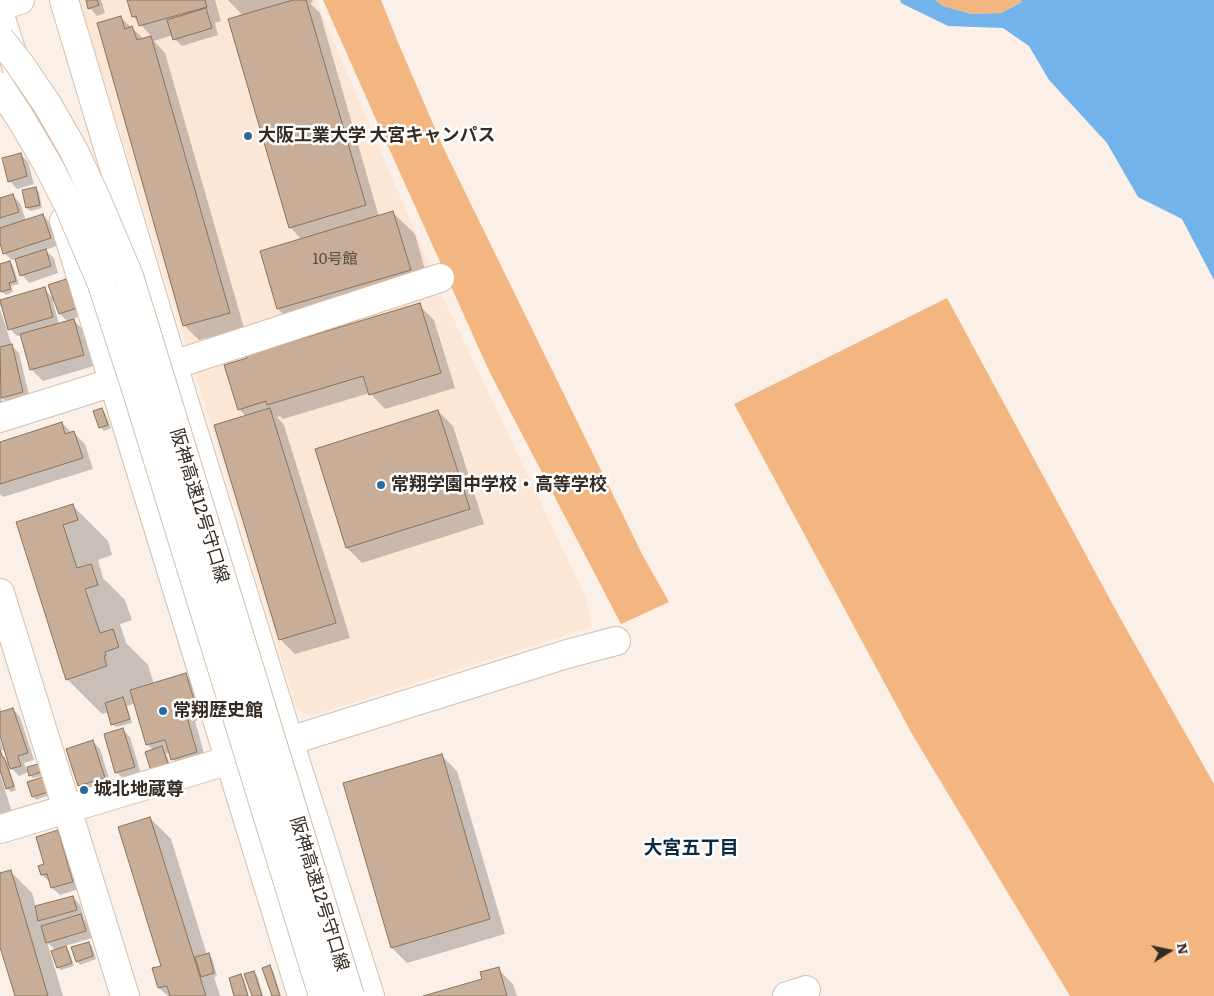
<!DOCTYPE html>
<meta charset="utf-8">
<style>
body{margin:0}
#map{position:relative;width:1214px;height:996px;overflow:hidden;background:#fbf0e7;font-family:Literata,serif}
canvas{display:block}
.north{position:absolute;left:1144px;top:926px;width:50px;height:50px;-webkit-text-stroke:4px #fff;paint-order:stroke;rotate:80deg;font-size:14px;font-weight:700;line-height:20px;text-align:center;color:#362b22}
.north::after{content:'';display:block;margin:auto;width:18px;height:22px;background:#362b22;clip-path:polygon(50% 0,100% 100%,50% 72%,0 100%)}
</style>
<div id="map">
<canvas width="1214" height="996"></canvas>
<div class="north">N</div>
</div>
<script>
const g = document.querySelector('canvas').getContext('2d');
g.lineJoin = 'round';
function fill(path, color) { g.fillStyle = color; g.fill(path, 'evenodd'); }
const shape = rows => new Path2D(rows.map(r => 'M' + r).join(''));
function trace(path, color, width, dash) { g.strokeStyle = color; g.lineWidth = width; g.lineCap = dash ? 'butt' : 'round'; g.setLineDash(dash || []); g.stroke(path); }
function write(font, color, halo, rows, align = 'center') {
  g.font = font + ' Literata,"Noto Sans JP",serif'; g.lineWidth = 5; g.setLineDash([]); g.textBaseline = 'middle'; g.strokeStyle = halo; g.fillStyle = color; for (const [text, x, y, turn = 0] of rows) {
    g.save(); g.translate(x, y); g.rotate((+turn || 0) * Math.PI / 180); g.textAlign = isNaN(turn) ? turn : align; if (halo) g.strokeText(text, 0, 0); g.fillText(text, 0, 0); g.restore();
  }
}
const built = shape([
 [79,0,316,0,433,273,205,347,186,345],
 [441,293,586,598,592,627,311,716,297,710,195,373,201,365]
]);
const green = shape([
 [323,0,381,0,397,40,443,147,642,554,669,602,621,624,489,371,374,115],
 [935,0,1021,0,1022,2,1001,13,971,14,943,6],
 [947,298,1119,616,1214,784,1214,996,1070,996,912,734,734,404]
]);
const water = shape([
 [900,0,935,0,943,6,971,14,1001,13,1022,2,1021,0,1214,0,1214,280,1182,219,1138,197,1107,143,1049,80,1029,46,1003,28,948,26,901,3]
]);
const shadow = shape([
 [87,0,101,0,105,13,97,16,90,8],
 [128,0,215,0,221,21,215,23,218,35,182,46,175,39,173,35,154,41,165,53,244,328,199,340,184,325,121,18,144,39,152,37,133,16],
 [228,0,312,0,313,2,310,3,320,13,379,217,393,213,415,234,431,291,299,330,278,309,302,240,290,227,243,16],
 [20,154,28,162,34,184,17,189,10,181],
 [35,188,39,192,42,208,30,211,27,208],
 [13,196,20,203,26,221,43,215,50,223,57,246,45,250,54,258,58,273,29,283,22,275,16,259,12,260,4,253,0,239,0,200],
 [10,262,13,266,19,284,11,286,13,292,6,295,2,292,0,284,0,266],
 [65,280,73,287,83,315,72,319,85,331,94,366,43,381,31,369,22,335,17,336,9,328,3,305,0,306,0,298,1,301,44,289,54,299],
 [55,301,60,314,68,322,59,324,53,302],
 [419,305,434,320,455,388,385,409,370,393,283,419,280,416,277,417,284,425,350,638,295,654,280,639,247,417,239,409,249,359],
 [0,309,12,346,19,353,30,399,9,404,1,397,4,404,0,405],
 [102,409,105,413,111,428,104,431,100,427],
 [438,411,453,426,484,524,362,563,347,548,316,450],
 [62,423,72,433,74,433,85,444,93,469,3,497,0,494,0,443],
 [73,506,108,541,112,555,98,560,103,578,125,600,132,620,120,624,126,643,148,665,154,684,186,675,197,686,206,718,195,721,207,764,184,771,173,759,170,752,166,754,172,769,148,745,135,703,127,706,132,723,116,727,113,724,109,712,102,714,67,679,17,523],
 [0,707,2,713,13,709,20,717,34,760,24,763,26,769,42,764,47,775,33,778,30,775,29,772,19,776,8,765,16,790,11,792,7,788,3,773,0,774,19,835,9,840,0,843,0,752,3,755,4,759,11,765,0,732],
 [123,730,130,737,141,774,124,779,116,772],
 [0,740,3,750,0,751],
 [92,741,100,749,111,785,87,793,79,786,67,750],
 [442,756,457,771,505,934,407,963,392,948],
 [46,778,53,794,36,800,33,796],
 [150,818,171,839,207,955,208,954,212,958,217,976,214,977,220,996,168,996,159,988,153,969,162,966],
 [57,832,65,839,79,889,60,895,52,888,50,882,42,875],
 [0,871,2,874,10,871,32,893,36,907,73,897,80,905,84,918,83,918,88,923,92,938,65,946,69,951,74,966,61,970,58,967,56,951,47,942,63,996,16,996,0,943],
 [88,943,92,946,96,959,80,965,77,961],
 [269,967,273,970,281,996,273,996],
 [498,969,513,984,517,996,428,996,484,980],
 [253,972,257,975,263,996,253,996],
 [241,976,244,979,249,996,236,996]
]);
const building = shape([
 [86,0,97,0,99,5,88,9,86,0],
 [127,0,205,0,207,7,139,26,136,16,132,17,127,0],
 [293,0,306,0,366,205,289,228,228,19,293,0],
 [206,8,212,28,173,40,167,20,206,8],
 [121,16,125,29,132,26,137,40,151,36,230,313,183,326,97,23,121,16],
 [21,153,27,176,8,182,2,158,21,153],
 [36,187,40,205,26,208,22,190,36,187],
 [13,194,19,212,0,218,0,198,13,194],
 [393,211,411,270,277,309,260,251,393,211],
 [43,214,51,238,3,254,0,243,0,228,43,214],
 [46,249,51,266,20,276,15,259,46,249],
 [10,261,16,281,9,283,11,289,1,292,0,289,0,264,10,261],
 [66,279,77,308,59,314,48,285,66,279],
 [45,287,53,317,8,330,0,300,45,287],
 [420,303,441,373,369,395,363,376,267,405,266,401,238,410,224,365,247,358,247,355,420,303],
 [74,319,84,355,30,370,20,334,74,319],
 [12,344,23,392,1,398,0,347,12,344],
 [102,408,108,425,99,428,93,411,102,408],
 [270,408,336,623,279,640,214,425,270,408],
 [438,410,470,509,346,548,315,449,438,410],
 [62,422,65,434,74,431,83,458,0,484,0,442,62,422],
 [73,504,78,520,63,525,77,568,91,564,98,585,85,589,100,633,113,629,119,647,105,652,106,656,104,656,107,666,66,680,16,522,73,504],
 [186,673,196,707,185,710,197,752,171,760,165,740,146,745,130,690,186,673],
 [123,697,130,719,111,725,105,703,123,697],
 [13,708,28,753,18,756,21,766,10,769,0,736,0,712,13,708],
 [123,728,135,767,115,773,104,734,123,728],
 [93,740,105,778,78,786,66,749,93,740],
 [162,746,169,766,156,770,150,768,145,752,162,746],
 [0,750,3,758,4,757,14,786,6,789,0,770,0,750],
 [442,754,490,919,391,948,343,783,442,754],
 [42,763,44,771,29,776,27,767,42,763],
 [46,776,51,791,32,797,27,782,46,776],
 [150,817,206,996,170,996,167,986,158,988,152,968,161,966,118,827,150,817],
 [58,830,73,882,51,888,47,874,41,875,38,866,44,864,36,837,58,830],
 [11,870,48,996,15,996,0,947,0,873,11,870],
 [73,896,77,910,38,921,35,906,73,896],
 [81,914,86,931,46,943,41,926,81,914],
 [89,942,93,956,76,962,71,947,89,942],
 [66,946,72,963,57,968,51,951,66,946],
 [209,953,214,973,201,977,195,957,209,953],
 [270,965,280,996,272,996,262,968,270,965],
 [499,967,507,996,423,996,482,979,480,972,499,967],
 [254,971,262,996,252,996,244,974,254,971],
 [241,974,248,996,234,996,229,978,241,974]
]);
const minor = shape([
 [64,0,173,365,289,741,370,996],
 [0,6,20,0],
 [0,15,40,141],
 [64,221,302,996],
 [0,418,114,382,173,365,440,278],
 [0,593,125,996],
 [0,829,230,760,289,741,567,654,616,641],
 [787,996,806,990]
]);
const highwayBridge = shape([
 [0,39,19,63,47,104,74,151,95,196,129,276,350,996],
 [0,87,21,119,48,165,68,204,102,284,137,392,323,996]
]);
const markers = [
 [248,136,5,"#276ca1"],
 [381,485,5,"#276ca1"],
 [163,711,5,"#276ca1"],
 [84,790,5,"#276ca1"]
];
const numberNames = [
 ["10号館",335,260]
];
const poiNames = [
 ["大阪工業大学 大宮キャンパス",258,136],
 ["常翔学園中学校・高等学校",391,485],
 ["常翔歴史館",173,711],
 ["城北地蔵尊",94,790]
];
const streetNames = [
 ["阪神高速12号守口線",199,506,73],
 ["阪神高速12号守口線",319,894,73]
];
const neighbourhoodNames = [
 ["大宮五丁目",691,848]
];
fill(built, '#fce7d6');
fill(green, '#f4b680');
fill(water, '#72b3eb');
fill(shadow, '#0003');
fill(building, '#c8ae98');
trace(building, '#8a725d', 1);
trace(minor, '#d8bea7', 30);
trace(minor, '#fff', 28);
trace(highwayBridge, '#d8bea7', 30, []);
trace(highwayBridge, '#fff', 28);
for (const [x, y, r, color] of markers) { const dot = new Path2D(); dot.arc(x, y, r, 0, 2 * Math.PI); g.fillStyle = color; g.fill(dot); trace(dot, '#fff', 2); }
write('15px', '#5a4c40', null, numberNames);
write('bold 18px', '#362b22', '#fff', poiNames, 'left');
write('18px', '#362b22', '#fff', streetNames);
write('bold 19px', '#0b2c45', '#fff', neighbourhoodNames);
</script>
